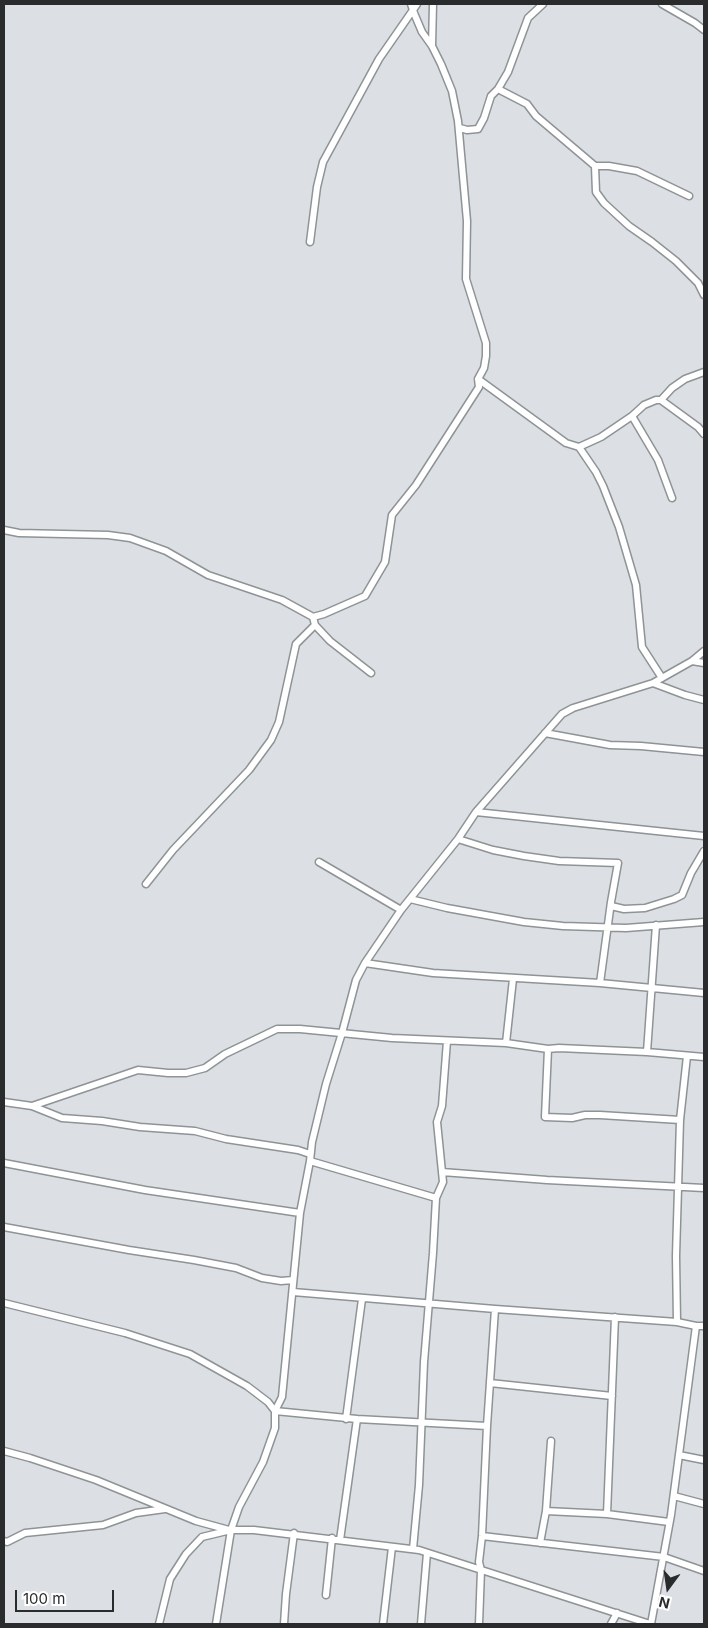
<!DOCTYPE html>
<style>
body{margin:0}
#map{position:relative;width:708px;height:1628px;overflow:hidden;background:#dce0e4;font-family:Inter,sans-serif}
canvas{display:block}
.frame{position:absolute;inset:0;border:5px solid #2a2b2d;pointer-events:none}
.north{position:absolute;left:643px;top:1563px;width:50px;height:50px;-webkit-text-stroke:4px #fff;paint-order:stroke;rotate:194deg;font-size:14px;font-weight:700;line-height:20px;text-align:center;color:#2a2b2d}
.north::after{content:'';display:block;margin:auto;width:18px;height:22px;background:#2a2b2d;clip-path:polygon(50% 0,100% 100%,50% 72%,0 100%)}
.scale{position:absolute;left:15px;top:1590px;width:99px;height:22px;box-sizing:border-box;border:2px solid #2a2b2d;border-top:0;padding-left:6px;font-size:15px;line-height:18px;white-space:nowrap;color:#2a2b2d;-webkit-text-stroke:4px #fff;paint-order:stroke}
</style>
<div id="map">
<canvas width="708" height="1628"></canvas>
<div class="frame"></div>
<div class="north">N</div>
<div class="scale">100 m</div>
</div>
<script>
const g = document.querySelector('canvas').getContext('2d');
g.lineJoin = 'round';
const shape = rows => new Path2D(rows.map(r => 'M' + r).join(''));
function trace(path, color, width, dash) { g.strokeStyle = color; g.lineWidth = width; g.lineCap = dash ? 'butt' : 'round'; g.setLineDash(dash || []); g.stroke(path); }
const street = shape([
 [662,4,695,23,704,30],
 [432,46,433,4],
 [498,89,527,104,536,116,595,166,596,192,604,203,629,226,652,242,676,261,698,283,704,295],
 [460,128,467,130,478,129,484,118,491,96,498,89,508,72,528,18,543,4],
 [595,166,609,166,637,171,689,196],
 [310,242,317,187,323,162,379,59,413,10,411,4],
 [478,379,566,443,579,447,601,437,632,416],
 [661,400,672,388,685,379,704,372],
 [579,447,596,472,603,486,619,527,636,585,642,647,662,678],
 [672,498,658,460,632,416,644,405,656,400,661,400,698,427,704,434],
 [4,530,19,533,108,535,130,538,166,551,208,575,282,600,313,617,324,614,365,596,385,562,392,515,416,485,479,387,478,379,484,368,486,356,486,343,466,279,467,221,458,121,452,91,441,64,432,46,422,32,414,13,413,10,417,4],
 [315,625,330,641,371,673],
 [692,661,704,663],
 [653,683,685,695,704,700],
 [545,733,610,745,641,746,704,752],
 [476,812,704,836],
 [458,839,493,850,524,856,559,861,618,863,611,902,600,983],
 [319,862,401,910],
 [146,884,173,850,249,770,271,740,279,722,296,644,315,625,313,617],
 [410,899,447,908,524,922,563,926,626,928,704,922],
 [611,906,624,909,645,908,674,899,682,895,691,873,704,851],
 [365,963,433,973,600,983,704,993],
 [506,1043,513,979],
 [548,1049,545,1117,572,1118,585,1115,600,1115,680,1120],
 [647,1052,656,925],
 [4,1102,32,1106,138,1070,168,1073,186,1073,205,1068,225,1054,277,1029,300,1029,392,1038,506,1043,548,1049,559,1048,647,1052,704,1057],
 [32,1106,62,1118,102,1121,140,1127,195,1131,226,1139,298,1150,310,1154],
 [310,1161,436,1198],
 [4,1163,145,1190,300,1213],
 [442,1172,547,1180,704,1188],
 [4,1227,129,1250,194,1260,236,1268,262,1278,281,1281,293,1280],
 [293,1292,495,1309,677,1322,696,1326,671,1515,651,1624],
 [4,1303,125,1333,190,1354,247,1386,268,1402,275,1411,357,1419,340,1540],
 [677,1322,676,1256,680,1120,687,1056],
 [696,1326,704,1326],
 [490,1383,612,1396],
 [346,1419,362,1299],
 [357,1419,487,1426,482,1536,479,1562,481,1570,479,1624],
 [487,1426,495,1309],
 [4,1451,30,1458,96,1480,196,1521,229,1530],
 [679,1455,704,1460],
 [674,1496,704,1504],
 [546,1511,607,1514,669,1522],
 [607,1514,615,1317],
 [482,1536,664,1557,704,1571],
 [4,1541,7,1542,25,1533,103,1525,136,1513,165,1509],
 [540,1543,546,1511,551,1441],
 [413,1549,419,1485,424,1362,433,1253,436,1198,443,1182,437,1122,442,1106,447,1041],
 [326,1595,332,1538],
 [159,1624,170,1579,186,1554,202,1537,231,1530,254,1530,419,1550,650,1624],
 [216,1624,231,1530,239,1507,263,1462,275,1428,275,1411,282,1397,300,1213,310,1161,312,1142,326,1084,342,1033,356,980,365,963,401,910,458,839,476,812,562,714,573,708,653,683,692,661,704,651],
 [284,1624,286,1594,294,1533],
 [383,1624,392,1547],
 [421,1624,427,1553],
 [611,1624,617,1613]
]);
trace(street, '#8e9396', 9);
trace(street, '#fff', 6);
</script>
